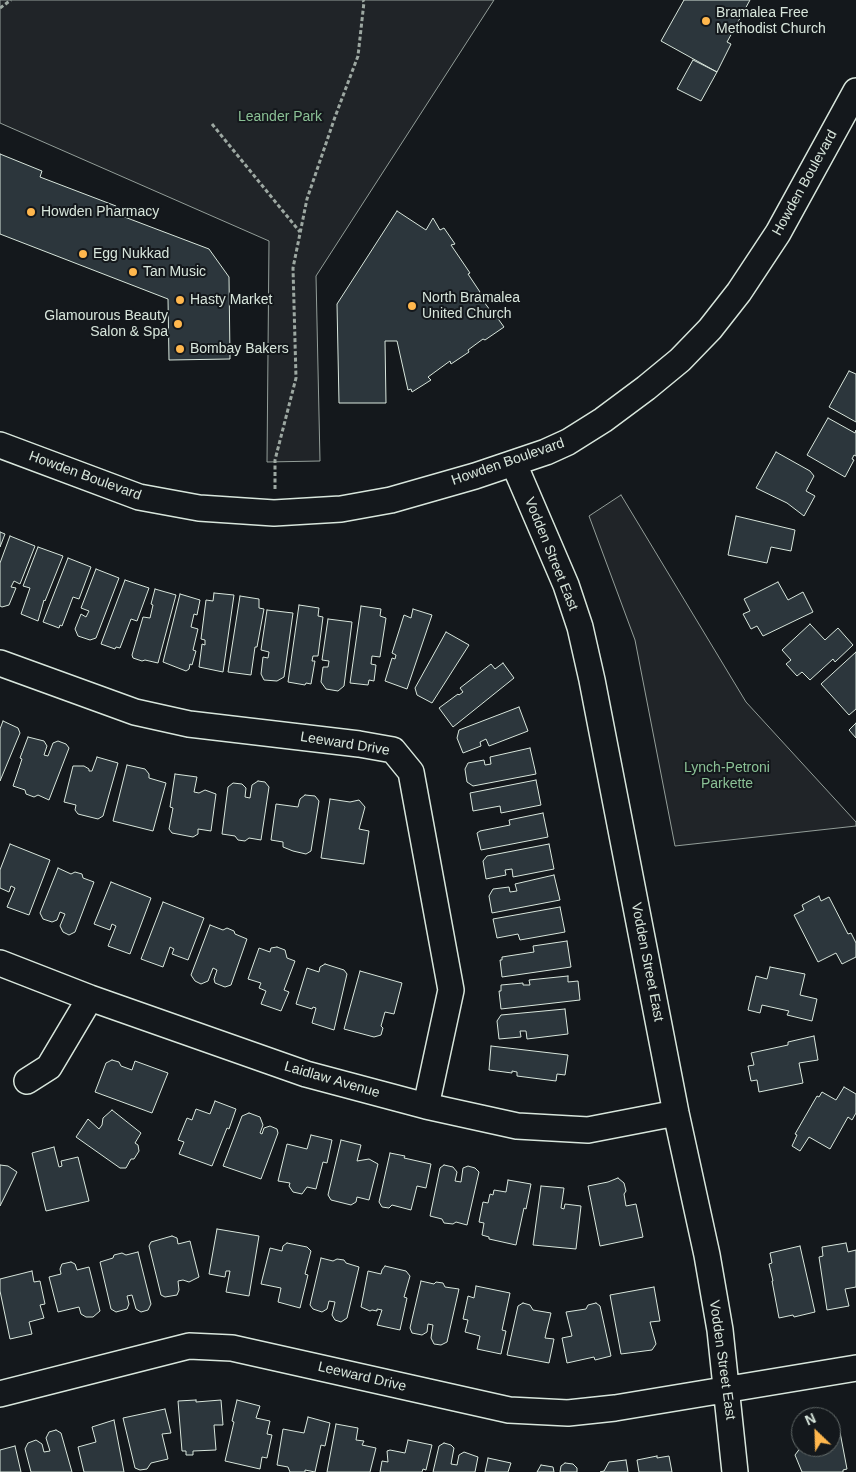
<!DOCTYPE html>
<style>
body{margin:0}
#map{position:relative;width:856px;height:1472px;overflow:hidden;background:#14181c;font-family:Arial,sans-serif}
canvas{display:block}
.north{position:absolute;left:791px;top:1407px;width:50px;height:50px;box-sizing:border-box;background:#14181c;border:1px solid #626a69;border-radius:50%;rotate:336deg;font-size:14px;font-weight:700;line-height:20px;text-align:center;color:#d8e6dc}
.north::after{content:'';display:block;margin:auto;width:18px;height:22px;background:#ffb74d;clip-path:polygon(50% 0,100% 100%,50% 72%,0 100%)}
</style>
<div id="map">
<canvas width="856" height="1472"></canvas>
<div class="north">N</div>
</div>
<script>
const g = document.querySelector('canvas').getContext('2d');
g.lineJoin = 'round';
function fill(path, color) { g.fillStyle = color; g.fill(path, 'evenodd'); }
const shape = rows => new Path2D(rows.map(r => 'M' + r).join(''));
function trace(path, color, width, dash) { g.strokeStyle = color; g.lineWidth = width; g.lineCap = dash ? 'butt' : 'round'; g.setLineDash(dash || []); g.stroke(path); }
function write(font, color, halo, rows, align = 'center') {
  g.font = font + ' Arial,sans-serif'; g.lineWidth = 4; g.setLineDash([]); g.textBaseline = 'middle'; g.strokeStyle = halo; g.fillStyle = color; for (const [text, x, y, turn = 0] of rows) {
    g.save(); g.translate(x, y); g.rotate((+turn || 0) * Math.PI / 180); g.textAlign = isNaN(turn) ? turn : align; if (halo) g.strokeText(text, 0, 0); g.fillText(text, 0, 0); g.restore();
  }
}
const green = shape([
 [0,0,494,0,316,276,320,461,267,462,269,241,0,123,0,0],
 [621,495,746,702,856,822,856,826,675,846,635,640,589,516,621,495]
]);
const building = shape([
 [684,0,750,0,727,42,731,44,717,72,661,41,684,0],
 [693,60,717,72,701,101,677,89,693,60],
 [0,154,42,171,40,177,116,206,114,213,209,249,229,277,230,359,169,360,168,299,0,234,0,154],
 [397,211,426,230,433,218,440,230,444,228,455,244,451,245,470,273,468,274,480,292,478,294,490,310,491,309,504,327,485,340,483,339,468,350,469,352,451,364,450,361,428,377,431,380,412,392,411,389,408,390,397,341,385,341,386,403,339,403,337,304,397,211],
 [849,371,856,374,856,422,829,407,849,371],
 [828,418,855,433,856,430,856,456,854,455,852,459,854,460,845,477,807,455,828,418],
 [776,452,810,471,814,476,806,491,815,496,804,516,787,503,756,488,776,452],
 [736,516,795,530,791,551,771,547,767,563,728,555,736,516],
 [0,532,5,534,0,547,0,532],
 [10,536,35,546,20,584,14,581,11,587,16,588,9,605,2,607,0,606,0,563,10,536],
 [38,547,63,556,45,601,44,600,38,621,21,614,30,588,23,586,38,547],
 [68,558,91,567,79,599,73,597,62,626,60,625,59,628,43,622,68,558],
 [96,569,119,578,96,638,90,640,78,636,75,629,81,614,86,617,89,611,81,608,96,569],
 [125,580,149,588,137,621,131,619,120,648,116,647,115,649,101,644,125,580],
 [778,582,788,600,803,592,813,612,763,636,757,626,751,629,743,614,750,611,744,599,778,582],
 [155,589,176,595,158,663,145,660,142,661,133,658,132,655,143,617,150,618,153,605,151,604,155,589],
 [214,593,234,595,223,672,199,667,202,644,205,645,205,640,201,639,206,600,213,601,214,593],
 [180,594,200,600,197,615,194,614,191,627,198,629,193,650,196,651,192,665,190,664,189,669,186,671,163,662,180,594],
 [240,596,259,599,259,608,264,609,257,647,255,647,251,675,228,672,240,596],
 [299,605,319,608,318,616,323,617,318,656,313,656,312,661,315,661,311,684,306,683,305,685,288,682,299,605],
 [361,606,381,609,380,616,386,618,380,657,372,656,371,664,376,665,374,681,369,680,368,685,350,683,361,606],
 [413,609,432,615,407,689,385,681,392,658,395,659,396,655,392,653,404,615,411,618,413,609],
 [267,610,293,613,284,677,277,681,264,680,261,674,263,657,268,658,269,652,261,650,267,610],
 [328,619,352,622,344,686,338,691,326,689,321,682,323,667,328,667,329,661,322,660,328,619],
 [810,624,825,640,838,628,853,645,835,662,833,659,810,680,802,672,797,676,786,664,791,660,782,650,810,624],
 [446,632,469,645,432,703,417,695,415,688,446,632],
 [856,652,856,709,849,715,821,684,856,652],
 [503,663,514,678,453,727,439,708,458,694,459,695,463,692,460,688,491,664,495,669,503,663],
 [519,707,528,731,489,746,486,739,480,742,481,746,463,753,457,738,459,730,519,707],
 [3,721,18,728,20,733,0,781,0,729,3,721],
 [856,723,856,738,849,730,856,723],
 [28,737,44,741,47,746,44,755,48,756,53,743,58,741,66,744,69,748,49,800,38,795,34,797,26,794,25,790,13,786,22,759,20,758,28,737],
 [530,748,536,774,473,786,467,782,465,769,468,763,484,760,485,765,491,764,490,757,530,748],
 [97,757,118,763,103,816,98,819,78,814,75,810,76,805,64,802,73,766,84,766,89,769,89,771,92,771,97,757],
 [127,765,145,769,149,774,149,778,166,783,153,831,113,821,127,765],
 [175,774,197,777,194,792,199,793,205,790,216,794,211,831,198,829,198,834,193,837,172,833,169,829,173,808,170,807,175,774],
 [536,780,541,805,501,813,500,806,473,811,470,793,536,780],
 [258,781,265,782,269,787,261,840,249,838,245,841,238,840,235,836,222,834,228,787,233,783,242,784,246,788,245,797,250,798,252,785,258,781],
 [305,795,315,796,319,801,311,851,306,854,293,851,283,847,283,842,271,840,276,804,298,807,300,799,305,795],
 [330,799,350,802,359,800,365,807,359,829,369,831,364,864,321,858,330,799],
 [543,813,548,837,481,850,477,833,480,831,510,825,509,820,543,813],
 [10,844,50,860,29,915,7,907,15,888,11,886,9,892,0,888,0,870,10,844],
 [549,844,554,869,513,877,512,869,505,870,506,875,486,879,483,861,487,856,549,844],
 [58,868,71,874,75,872,82,874,83,878,94,882,75,932,69,935,63,932,60,926,65,914,60,912,57,920,52,922,43,919,40,913,58,868],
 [554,875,560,900,492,913,489,896,493,889,509,887,510,892,517,891,515,884,554,875],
 [111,882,151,898,130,954,108,946,116,926,112,924,110,930,94,924,111,882],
 [819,896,821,901,829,897,848,934,851,933,856,943,856,957,842,964,836,953,818,962,794,915,804,910,802,905,819,896],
 [163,902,204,918,188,960,172,954,174,949,170,947,163,967,141,959,163,902],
 [560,907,565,932,520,940,518,934,497,938,493,919,560,907],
 [210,925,223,930,227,928,234,931,235,934,247,939,231,985,225,987,215,983,214,979,217,970,213,968,208,981,201,984,195,981,191,975,210,925],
 [567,941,571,967,502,977,500,960,502,960,502,957,534,952,533,946,567,941],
 [277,947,285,950,287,958,295,961,284,990,289,992,281,1011,261,1004,266,991,259,988,261,983,248,979,259,948,270,952,271,948,277,947],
 [325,964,344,970,347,974,334,1030,312,1023,316,1008,313,1007,312,1009,296,1004,307,968,319,972,320,967,325,964],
 [770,967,805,974,800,995,817,999,812,1021,787,1015,789,1011,762,1005,760,1013,748,1010,756,976,767,979,770,967],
 [360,971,402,983,394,1014,385,1012,381,1026,383,1028,381,1035,374,1037,344,1029,360,971],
 [568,976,568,982,578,981,580,1000,501,1009,499,991,501,991,501,985,523,983,523,985,530,985,529,980,568,976],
 [565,1009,568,1034,527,1039,526,1031,520,1031,521,1037,499,1039,497,1021,501,1015,565,1009],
 [814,1036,818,1060,799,1063,803,1083,759,1092,757,1080,751,1081,748,1066,754,1065,751,1053,788,1045,788,1042,814,1036],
 [491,1046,568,1055,565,1075,557,1074,556,1081,517,1076,517,1072,512,1071,512,1073,489,1070,491,1046],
 [112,1060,119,1062,121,1066,132,1070,135,1061,168,1073,152,1113,95,1092,106,1063,112,1060],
 [844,1087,856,1094,856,1113,852,1120,848,1117,830,1149,809,1137,800,1151,792,1146,797,1135,795,1134,817,1096,819,1097,822,1092,836,1100,844,1087],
 [215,1101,236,1109,229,1129,227,1128,212,1166,179,1154,184,1142,178,1140,187,1118,192,1120,196,1109,210,1114,215,1101],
 [112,1110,141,1133,135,1143,138,1145,139,1151,134,1159,131,1159,126,1168,120,1168,76,1137,88,1119,99,1129,102,1125,103,1118,112,1110],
 [249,1113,260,1117,263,1125,260,1133,262,1134,264,1128,270,1126,277,1129,278,1133,261,1179,223,1166,242,1116,249,1113],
 [311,1135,332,1140,327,1163,323,1162,316,1189,307,1187,302,1194,293,1192,289,1186,290,1183,278,1181,287,1144,307,1149,311,1135],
 [341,1140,361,1145,357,1161,369,1159,378,1164,369,1200,357,1197,356,1202,351,1205,331,1200,328,1195,341,1140],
 [54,1147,59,1167,62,1166,61,1161,78,1157,89,1201,46,1211,32,1153,54,1147],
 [390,1153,405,1156,404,1158,431,1164,426,1188,417,1186,411,1210,392,1205,389,1208,382,1207,379,1202,390,1153],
 [0,1165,8,1166,17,1172,0,1206,0,1165],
 [444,1165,453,1167,457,1172,455,1181,461,1182,463,1168,468,1166,475,1168,479,1172,467,1225,456,1222,453,1224,444,1223,442,1219,430,1216,440,1168,444,1165],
 [618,1178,624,1183,626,1191,624,1194,626,1206,636,1204,643,1237,600,1246,588,1186,608,1182,618,1178],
 [508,1180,531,1184,526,1209,524,1208,516,1245,489,1239,489,1237,482,1235,484,1223,479,1222,483,1202,488,1203,490,1194,493,1195,494,1190,506,1192,508,1180],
 [541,1186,564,1188,561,1208,564,1209,565,1204,581,1206,576,1249,533,1245,541,1186],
 [217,1229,259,1236,249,1296,226,1292,230,1271,226,1271,225,1277,209,1274,217,1229],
 [172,1236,177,1238,178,1244,190,1241,199,1277,189,1282,183,1280,178,1281,179,1290,177,1295,165,1297,161,1295,149,1246,151,1242,172,1236],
 [287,1243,307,1247,311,1251,305,1274,308,1275,300,1308,278,1302,281,1288,261,1284,270,1248,282,1251,283,1246,287,1243],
 [846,1243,848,1252,856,1250,856,1287,845,1289,849,1306,827,1310,819,1257,823,1256,822,1247,846,1243],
 [800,1246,815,1312,794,1317,793,1315,779,1318,772,1281,773,1281,769,1264,772,1263,770,1253,800,1246],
 [138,1252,151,1304,148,1310,141,1312,136,1309,132,1295,127,1296,129,1304,127,1309,116,1312,111,1309,100,1262,113,1258,114,1255,122,1253,126,1255,138,1252],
 [321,1258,333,1261,337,1259,344,1260,346,1263,359,1267,347,1318,341,1322,335,1320,332,1315,335,1302,329,1301,327,1309,322,1312,313,1309,310,1305,321,1258],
 [71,1262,75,1264,77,1270,89,1267,100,1311,93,1317,86,1317,81,1314,79,1307,58,1312,49,1277,61,1274,60,1269,62,1264,71,1262],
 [385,1266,406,1271,410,1276,404,1297,407,1298,400,1330,377,1325,382,1310,377,1309,377,1311,372,1310,370,1311,361,1307,368,1271,381,1274,382,1270,385,1266],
 [32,1271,34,1282,40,1281,45,1304,40,1305,44,1318,29,1322,32,1334,10,1339,0,1291,0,1279,32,1271],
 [421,1281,434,1284,436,1282,443,1283,445,1287,459,1289,447,1342,441,1345,434,1344,431,1338,433,1325,428,1324,427,1332,422,1335,412,1333,410,1328,421,1281],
 [476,1286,510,1293,502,1330,506,1331,501,1354,477,1349,480,1336,465,1332,468,1320,463,1319,468,1296,474,1298,476,1286],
 [654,1287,660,1321,650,1322,656,1344,652,1350,621,1354,610,1295,654,1287],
 [523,1303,530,1305,533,1310,551,1313,545,1338,554,1339,549,1363,507,1355,518,1306,523,1303],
 [596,1303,600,1306,611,1356,595,1360,594,1357,567,1363,562,1338,572,1336,566,1312,586,1309,588,1305,596,1303],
 [196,1400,196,1402,221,1400,223,1425,214,1425,216,1450,193,1451,193,1455,186,1455,186,1451,182,1451,178,1401,196,1400],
 [237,1400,260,1406,256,1418,270,1421,267,1434,272,1435,267,1458,262,1457,260,1469,225,1461,234,1422,232,1421,237,1400],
 [165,1409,171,1433,162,1434,168,1459,151,1463,147,1469,140,1470,135,1468,123,1418,165,1409],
 [308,1417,330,1423,325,1446,321,1445,315,1472,305,1470,305,1472,290,1472,288,1467,277,1465,283,1429,304,1433,308,1417],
 [114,1420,124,1472,84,1472,78,1447,96,1442,92,1427,114,1420],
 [336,1424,358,1428,356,1440,364,1441,362,1445,376,1448,370,1472,327,1472,336,1424],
 [839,1427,847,1469,843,1470,843,1472,802,1472,795,1455,801,1447,831,1447,831,1428,839,1427],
 [56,1430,61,1433,72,1472,31,1472,25,1449,28,1443,36,1440,42,1444,44,1452,50,1451,46,1438,49,1432,56,1430],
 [408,1440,432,1445,426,1470,423,1469,422,1472,380,1472,382,1461,388,1462,387,1451,390,1450,405,1453,408,1440],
 [444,1443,451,1445,454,1448,451,1464,457,1465,459,1455,464,1452,478,1457,475,1472,433,1472,439,1446,444,1443],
 [15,1446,21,1472,0,1472,0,1450,15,1446],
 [657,1456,657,1458,669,1456,672,1472,639,1472,637,1460,657,1456],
 [488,1458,511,1463,508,1472,485,1472,488,1458],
 [626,1460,628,1472,600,1472,604,1471,609,1462,626,1460],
 [565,1463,573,1464,577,1468,577,1472,560,1472,561,1466,565,1463],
 [541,1465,553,1467,554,1472,537,1472,541,1465]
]);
const path = shape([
 [0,8,11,0],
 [212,124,300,232],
 [275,489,275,460,296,378,293,268,307,199,335,117,358,56,364,2,363,0]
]);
const minor = shape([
 [0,445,139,497,199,508,274,513,341,509,391,500,475,476,546,452,568,442,603,420,646,388,680,360,710,329,739,292,778,233,856,91],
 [514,464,566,585,580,627,592,680,676,1113,707,1255,720,1330,735,1472],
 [0,663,135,712,189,724,359,744,393,750,411,772,451,990,426,1106],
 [0,963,90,998,306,1074,426,1106,517,1126,588,1130,676,1113],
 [27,1081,49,1067,90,998],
 [0,1394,189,1346,232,1348,509,1410,568,1413,615,1408,856,1368]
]);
const markers = [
 [706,21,5,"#ffb74d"],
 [31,212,5,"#ffb74d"],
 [83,254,5,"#ffb74d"],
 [133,272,5,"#ffb74d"],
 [180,300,5,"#ffb74d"],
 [412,306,5,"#ffb74d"],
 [178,324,5,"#ffb74d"],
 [180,349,5,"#ffb74d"]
];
const poiNames = [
 ["Bramalea Free",716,13],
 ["Methodist Church",716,29],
 ["Howden Pharmacy",41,212],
 ["Egg Nukkad",93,254],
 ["Tan Music",143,272],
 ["North Bramalea",422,298],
 ["United Church",422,314],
 ["Hasty Market",190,300],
 ["Glamourous Beauty",168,316,"right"],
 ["Salon & Spa",168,332,"right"],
 ["Bombay Bakers",190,349]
];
const parkNames = [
 ["Leander Park",280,117],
 ["Lynch-Petroni",727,768],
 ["Parkette",727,784]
];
const streetNames = [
 ["Howden Boulevard",805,183,-61],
 ["Howden Boulevard",508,462,-19],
 ["Howden Boulevard",85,476,20],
 ["Vodden Street East",551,554,68],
 ["Leeward Drive",345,744,9],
 ["Vodden Street East",647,962,79],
 ["Laidlaw Avenue",332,1080,16],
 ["Vodden Street East",722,1360,82],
 ["Leeward Drive",362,1377,13]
];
fill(green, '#202428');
trace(green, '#939e99', 1);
fill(building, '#2c363c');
trace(building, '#d8e6dc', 1);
trace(minor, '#d8e6dc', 28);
trace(path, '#9da8a2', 3, [4, 2.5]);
trace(minor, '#14181c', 25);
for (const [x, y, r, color] of markers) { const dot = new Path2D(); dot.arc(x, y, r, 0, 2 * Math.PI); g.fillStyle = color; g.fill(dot); trace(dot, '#14181c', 2); }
write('14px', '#d8e6dc', '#14181c', poiNames, 'left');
write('14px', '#8ac095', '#14181c', parkNames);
write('14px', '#d8e6dc', '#14181c', streetNames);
</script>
